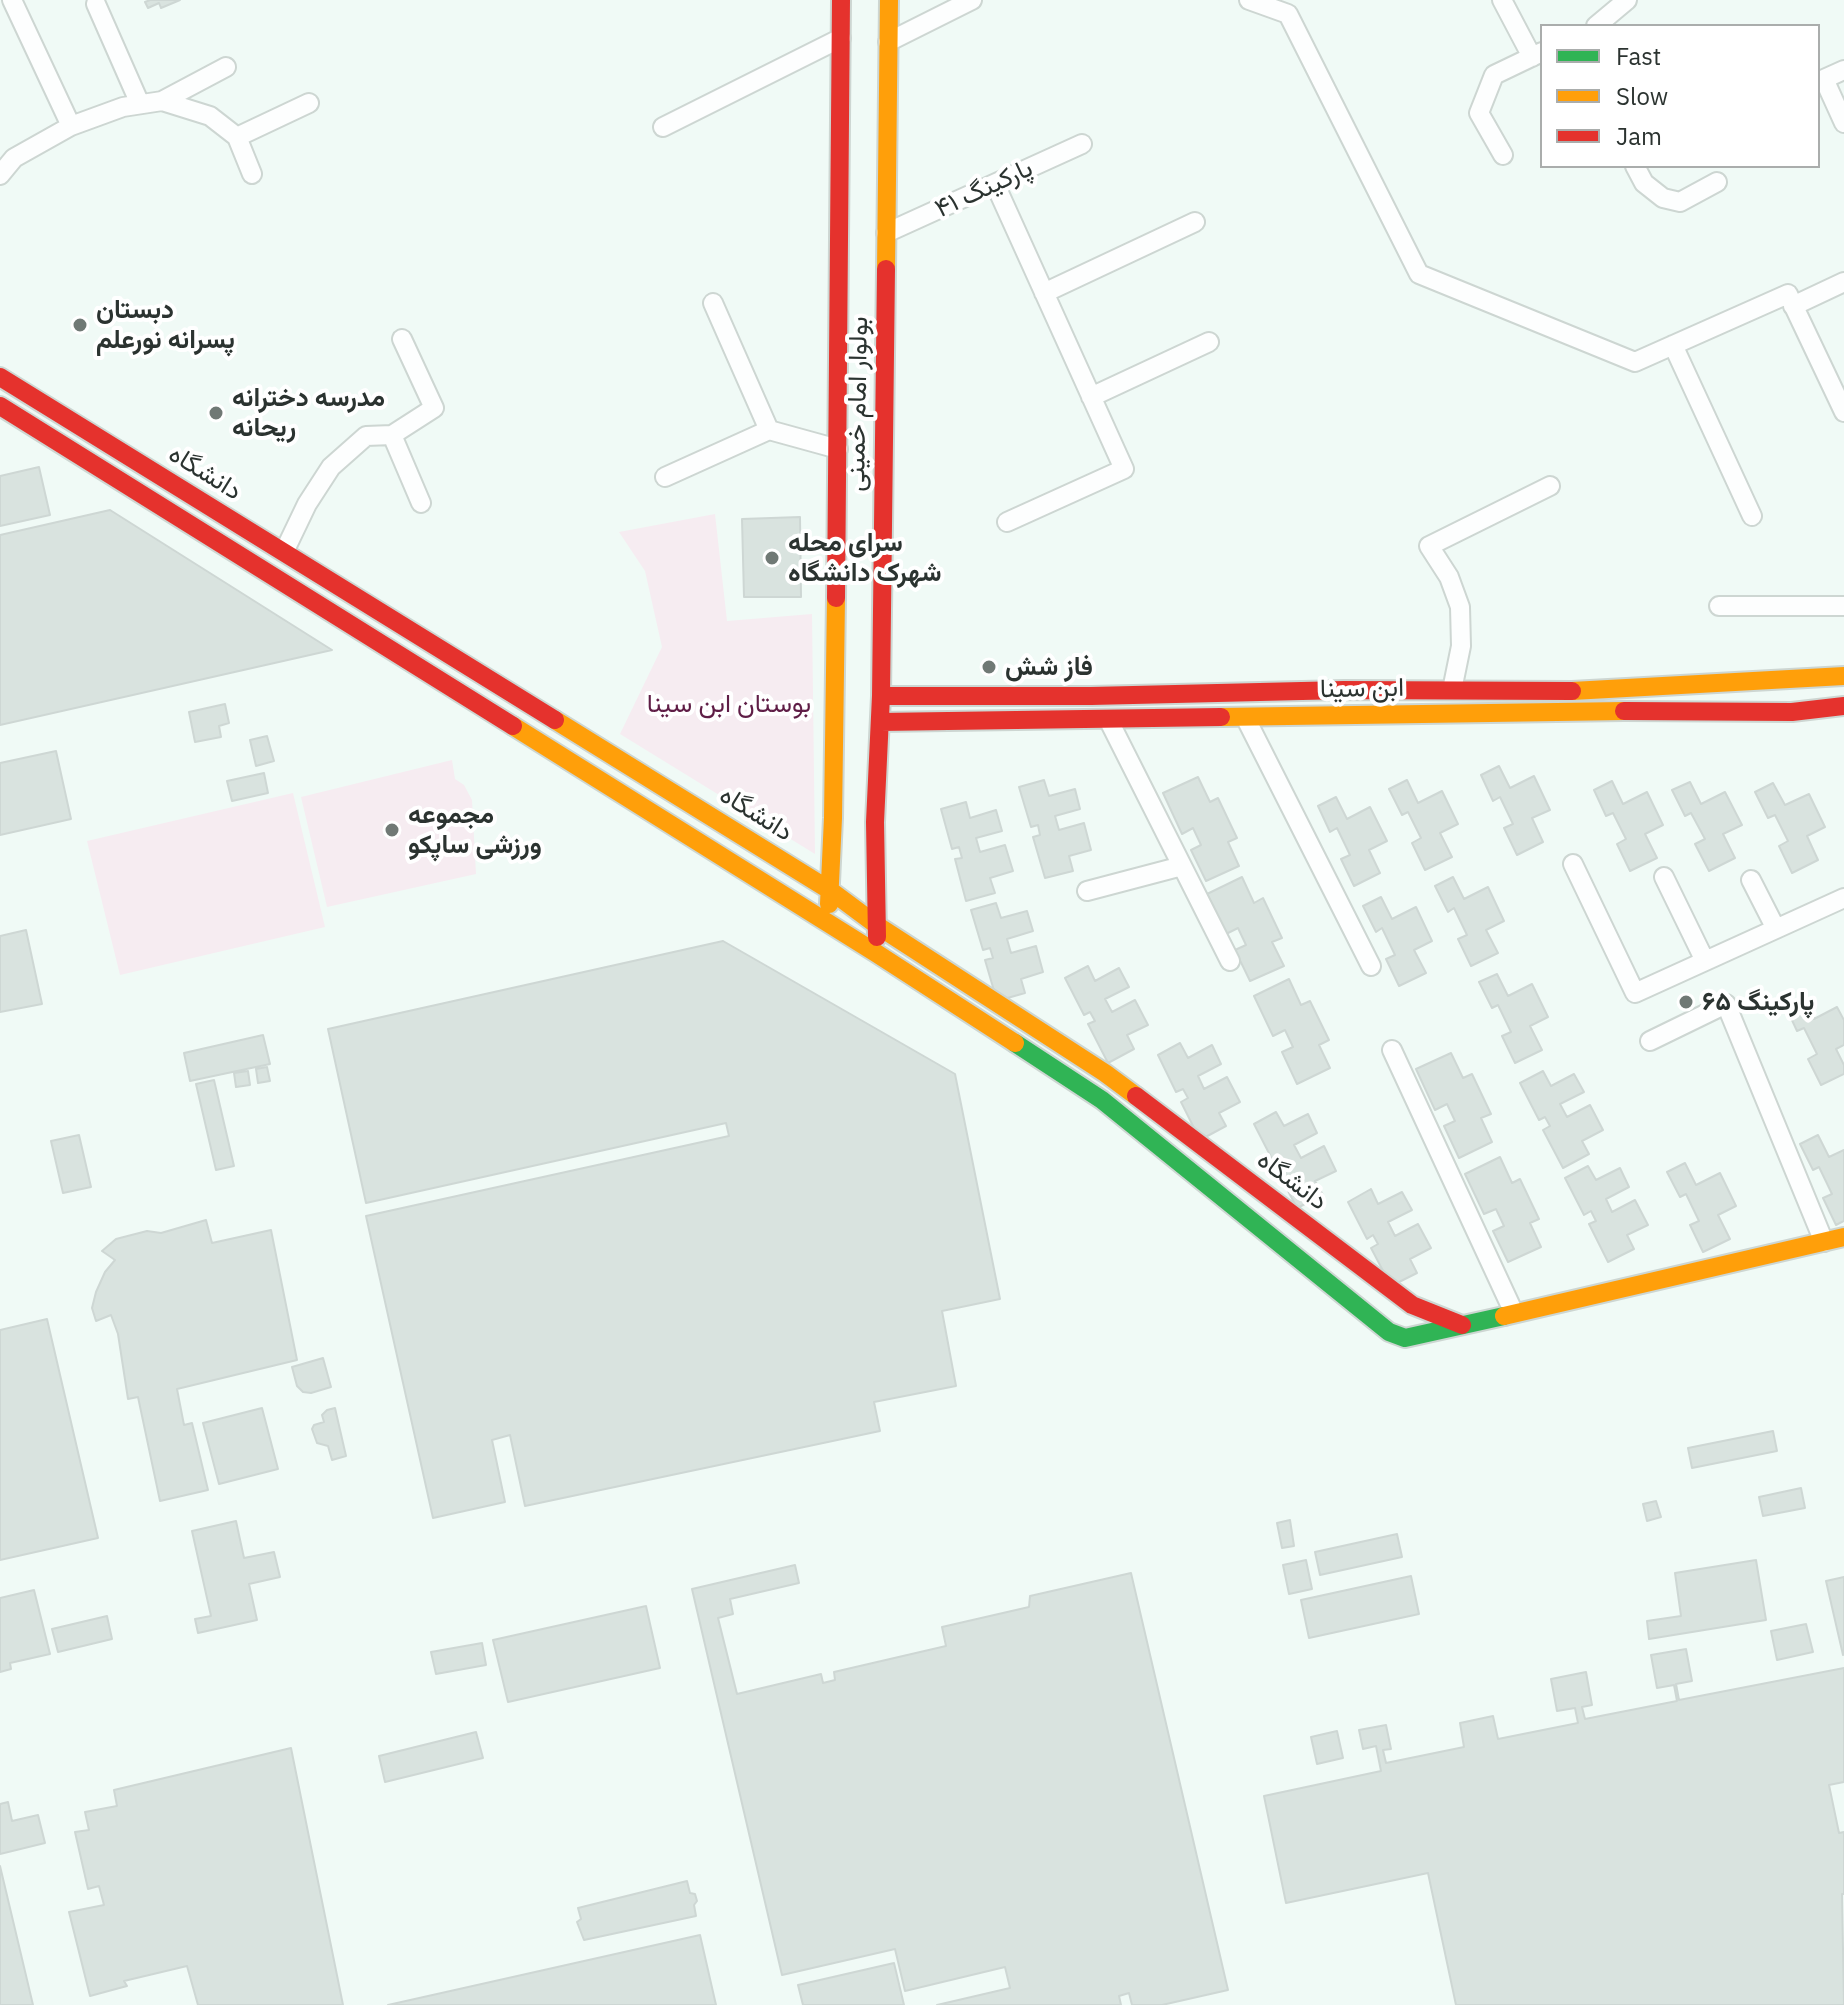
<!DOCTYPE html>
<meta charset="utf-8">
<style>
body{margin:0}
#map{position:relative;width:1844px;height:2005px;overflow:hidden;background:#f0faf6;font-family:"IBM Plex Sans",sans-serif}
canvas{display:block}
.legend{position:absolute;left:1540px;top:24px;width:280px;height:144px;box-sizing:border-box;background:#fff;border:2px solid #aaadac;margin:0;padding:10px 14px;list-style:none;font-size:24px;color:#2b3330}
.legend li{display:flex;align-items:center;gap:16px;height:40px}
.legend b{width:40px;border:2px solid #aaadac}
</style>
<div id="map">
<canvas width="1844" height="2005"></canvas>
<ul class="legend">
<li><b style="height:10px;background:#30b455"></b>Fast</li>
<li><b style="height:10px;background:#ff9f0a"></b>Slow</li>
<li><b style="height:10px;background:#e5322d"></b>Jam</li>
</ul>
</div>
<script>
const g = document.querySelector('canvas').getContext('2d');
g.lineJoin = 'round';
function fill(path, color) { g.fillStyle = color; g.fill(path, 'evenodd'); }
const shape = rows => new Path2D(rows.map(r => 'M' + r).join(''));
function trace(path, color, width, dash) { g.strokeStyle = color; g.lineWidth = width; g.lineCap = dash ? 'butt' : 'round'; g.setLineDash(dash || []); g.stroke(path); }
function write(font, color, halo, rows, align = 'center') {
  g.font = font + ' "IBM Plex Sans",Vazirmatn,sans-serif'; g.lineWidth = 8; g.setLineDash([]); g.textBaseline = 'middle'; g.strokeStyle = halo; g.fillStyle = color; for (const [text, x, y, turn = 0] of rows) {
    g.save(); g.translate(x, y); g.rotate((+turn || 0) * Math.PI / 180); g.textAlign = isNaN(turn) ? turn : align; if (halo) g.strokeText(text, 0, 0); g.fillText(text, 0, 0); g.restore();
  }
}
const green = shape([
 [715,514,727,621,812,614,815,854,620,734,662,647,645,571,619,532],
 [452,760,455,779,464,785,472,800,476,874,327,907,301,797],
 [293,793,325,927,120,975,87,841]
]);
const building = shape([
 [150,0,180,0,161,8,159,3,148,8,145,2,150,0],
 [39,467,50,515,0,526,0,476,39,467],
 [110,510,332,650,0,725,0,535,110,510],
 [800,517,801,597,744,597,742,519,800,517],
 [225,704,229,723,219,726,221,737,195,742,189,712,225,704],
 [267,736,274,761,256,766,250,740,267,736],
 [56,751,71,819,0,835,0,763,56,751],
 [1499,766,1510,788,1534,776,1550,810,1532,818,1543,842,1517,855,1504,828,1513,824,1500,797,1493,801,1481,775,1499,766],
 [264,773,268,793,232,801,227,781,264,773],
 [1198,777,1210,802,1218,798,1237,838,1228,842,1239,866,1206,881,1191,850,1201,845,1193,828,1182,834,1163,793,1198,777],
 [1044,780,1049,796,1075,789,1080,809,1055,816,1059,830,1084,823,1091,850,1069,856,1073,871,1045,878,1033,837,1040,835,1038,825,1031,827,1019,787,1044,780],
 [1407,780,1418,803,1442,791,1458,824,1440,833,1452,857,1425,870,1412,843,1421,838,1408,812,1402,815,1389,789,1407,780],
 [1612,781,1623,804,1647,792,1663,825,1645,834,1657,858,1630,871,1617,844,1626,839,1613,813,1606,816,1594,790,1612,781],
 [1690,782,1701,804,1725,792,1742,825,1723,834,1735,858,1709,871,1695,844,1705,839,1691,813,1685,816,1672,790,1690,782],
 [1773,783,1785,805,1809,794,1825,827,1807,836,1818,860,1792,873,1779,846,1788,841,1775,815,1768,818,1755,792,1773,783],
 [1336,797,1347,819,1370,807,1387,841,1369,850,1380,873,1354,886,1341,859,1350,855,1337,828,1330,832,1318,806,1336,797],
 [966,802,970,818,996,810,1002,831,976,838,980,852,1005,845,1013,871,990,878,995,893,966,901,955,859,962,858,959,847,952,849,941,809,966,802],
 [1242,877,1254,903,1263,898,1282,938,1272,942,1284,966,1250,981,1235,950,1246,945,1238,928,1226,934,1207,894,1242,877],
 [1453,877,1464,899,1488,887,1504,921,1486,930,1498,953,1471,966,1458,939,1467,935,1454,908,1448,912,1435,886,1453,877],
 [1381,897,1392,919,1416,907,1432,941,1414,950,1426,973,1399,986,1386,959,1395,955,1382,928,1376,932,1363,906,1381,897],
 [996,903,1001,918,1027,911,1033,931,1007,939,1011,953,1036,946,1043,972,1021,979,1025,993,997,1001,985,960,993,958,990,948,983,950,971,910,996,903],
 [26,930,42,1004,0,1012,0,936,26,930],
 [723,941,955,1074,1000,1299,942,1311,956,1386,874,1402,880,1431,525,1506,510,1435,492,1440,505,1502,433,1518,366,1216,729,1136,726,1123,366,1203,328,1029,723,941],
 [1088,966,1095,981,1119,968,1129,987,1105,999,1112,1012,1135,1000,1148,1025,1127,1035,1134,1049,1108,1063,1088,1024,1095,1021,1090,1012,1084,1015,1065,978,1088,966],
 [1497,974,1508,996,1532,984,1548,1017,1530,1026,1542,1050,1515,1063,1502,1036,1511,1032,1498,1005,1492,1008,1479,982,1497,974],
 [1289,979,1301,1005,1310,1001,1329,1040,1319,1045,1330,1068,1297,1084,1282,1052,1293,1047,1285,1030,1273,1036,1254,996,1289,979],
 [1803,996,1814,1019,1837,1007,1844,1020,1844,1045,1836,1049,1844,1065,1844,1074,1821,1085,1808,1059,1817,1054,1804,1028,1797,1031,1785,1005,1803,996],
 [263,1035,270,1064,190,1081,184,1053,263,1035],
 [1180,1043,1188,1058,1212,1045,1221,1064,1198,1076,1204,1089,1227,1077,1240,1102,1219,1113,1226,1126,1200,1140,1181,1102,1188,1098,1183,1089,1176,1092,1158,1055,1180,1043],
 [1451,1053,1463,1078,1472,1074,1491,1114,1481,1118,1492,1142,1459,1158,1444,1126,1455,1121,1447,1104,1435,1110,1416,1069,1451,1053],
 [267,1067,270,1081,258,1083,256,1069,267,1067],
 [248,1071,250,1085,236,1087,234,1073,248,1071],
 [1543,1071,1551,1086,1574,1074,1584,1092,1560,1104,1567,1117,1590,1105,1603,1130,1582,1141,1589,1154,1563,1168,1543,1130,1550,1126,1545,1117,1539,1120,1520,1083,1543,1071],
 [214,1080,234,1166,216,1170,196,1084,214,1080],
 [1276,1112,1284,1126,1308,1114,1317,1133,1294,1145,1301,1158,1324,1146,1336,1171,1315,1181,1323,1195,1297,1208,1277,1170,1284,1167,1279,1158,1273,1161,1254,1124,1276,1112],
 [79,1135,91,1187,63,1193,51,1141,79,1135],
 [1818,1135,1829,1157,1844,1150,1844,1221,1836,1225,1823,1198,1832,1194,1819,1167,1813,1170,1800,1144,1818,1135],
 [1500,1157,1512,1183,1520,1179,1539,1219,1530,1223,1541,1247,1508,1262,1493,1231,1504,1226,1496,1209,1484,1214,1465,1174,1500,1157],
 [1685,1163,1696,1185,1720,1173,1736,1206,1718,1215,1730,1239,1703,1252,1690,1225,1699,1221,1686,1194,1680,1197,1667,1172,1685,1163],
 [1588,1166,1596,1180,1620,1168,1629,1187,1606,1199,1612,1212,1635,1200,1648,1225,1627,1235,1634,1249,1608,1262,1589,1224,1596,1221,1591,1211,1584,1215,1565,1178,1588,1166],
 [1371,1189,1378,1204,1402,1192,1412,1210,1388,1222,1395,1236,1418,1224,1431,1248,1410,1259,1417,1273,1391,1286,1371,1248,1378,1244,1373,1235,1367,1239,1348,1202,1371,1189],
 [206,1220,212,1243,271,1230,297,1360,177,1389,184,1425,192,1423,208,1490,160,1501,138,1397,128,1399,118,1334,111,1315,96,1321,92,1308,96,1292,105,1272,115,1260,102,1251,116,1239,147,1231,161,1233,206,1220],
 [47,1319,98,1538,0,1560,0,1330,47,1319],
 [323,1358,331,1387,311,1393,303,1392,297,1386,292,1367,323,1358],
 [262,1408,278,1469,219,1484,203,1423,262,1408],
 [335,1408,346,1456,332,1460,328,1446,317,1443,312,1429,314,1425,324,1422,322,1415,327,1410,335,1408],
 [1773,1431,1777,1451,1692,1468,1688,1448,1773,1431],
 [1801,1488,1805,1508,1763,1516,1759,1497,1801,1488],
 [1656,1501,1661,1517,1647,1521,1643,1504,1656,1501],
 [1290,1520,1294,1546,1282,1548,1277,1523,1290,1520],
 [236,1521,244,1558,274,1552,280,1577,249,1584,257,1620,198,1633,195,1619,211,1616,192,1531,236,1521],
 [1397,1534,1402,1557,1320,1575,1315,1552,1397,1534],
 [1306,1560,1312,1589,1289,1594,1283,1565,1306,1560],
 [1756,1560,1766,1620,1649,1639,1647,1621,1681,1616,1675,1573,1756,1560],
 [795,1565,799,1583,730,1599,733,1614,718,1618,737,1694,821,1674,823,1683,835,1680,834,1672,946,1646,942,1627,1029,1607,1030,1596,1131,1573,1228,1990,1162,2005,1132,2005,1129,1993,1119,1996,1121,2005,937,2005,1010,1988,1005,1967,905,1991,895,1949,782,1975,692,1589,795,1565],
 [1411,1576,1419,1614,1309,1638,1301,1600,1411,1576],
 [1844,1577,1844,1654,1843,1655,1826,1581,1844,1577],
 [34,1590,50,1654,10,1663,11,1669,0,1672,0,1598,34,1590],
 [646,1606,660,1668,508,1702,493,1640,646,1606],
 [107,1616,112,1639,58,1652,52,1629,107,1616],
 [1806,1624,1813,1652,1777,1660,1771,1631,1806,1624],
 [482,1643,486,1665,436,1674,431,1652,482,1643],
 [1686,1649,1692,1681,1676,1684,1679,1700,1844,1668,1844,1782,1829,1785,1839,1833,1844,1832,1844,1894,1842,1894,1844,2005,1456,2005,1428,1873,1286,1903,1264,1796,1381,1771,1376,1746,1363,1749,1359,1730,1386,1725,1391,1749,1383,1750,1386,1763,1464,1747,1460,1723,1493,1716,1498,1739,1578,1723,1575,1708,1557,1711,1551,1679,1586,1672,1592,1705,1582,1707,1585,1719,1677,1701,1674,1685,1657,1688,1651,1655,1686,1649],
 [1337,1731,1343,1758,1317,1764,1311,1737,1337,1731],
 [476,1732,483,1758,385,1782,379,1756,476,1732],
 [291,1748,343,2005,198,2005,187,1966,124,1981,127,1986,90,1996,69,1912,104,1905,99,1886,88,1889,75,1832,89,1830,85,1812,117,1806,114,1790,291,1748],
 [8,1802,12,1821,38,1815,45,1843,0,1854,0,1804,8,1802],
 [0,1866,33,2005,0,2005,0,1866],
 [687,1881,690,1893,695,1894,697,1901,694,1905,696,1916,584,1940,577,1922,581,1919,578,1908,687,1881],
 [700,1935,716,2005,388,2005,700,1935],
 [894,1963,904,2005,803,2005,798,1985,894,1963]
]);
const street = shape([
 [12,0,71,126],
 [1249,0,1288,14,1419,274,1635,362,1788,294,1844,412],
 [1502,0,1532,57],
 [96,4,140,104],
 [1596,26,1627,0],
 [888,42,972,0],
 [1844,70,1824,79,1844,123],
 [162,101,226,67],
 [663,127,841,38],
 [237,137,309,103],
 [1503,155,1479,113,1494,75,1542,52],
 [1635,166,1644,183,1663,198,1680,202,1717,182],
 [0,175,14,158,71,126,123,107,162,101,210,116,237,137,252,174],
 [995,184,1124,469,1007,522],
 [886,233,1082,144],
 [1044,293,1195,222],
 [713,303,769,430],
 [1793,306,1844,282],
 [1673,345,1752,516],
 [1091,397,1209,342],
 [392,435,434,408,402,339],
 [665,477,769,430,838,449],
 [284,552,307,504,331,467,366,436,392,435,421,503],
 [1719,606,1844,606],
 [1452,690,1461,646,1460,607,1449,577,1429,546,1550,486],
 [1245,717,1371,966],
 [1108,719,1230,961],
 [1573,864,1635,993,1844,898],
 [1664,877,1705,961],
 [1751,880,1776,929],
 [1087,891,1182,866],
 [1650,1041,1726,1004,1824,1242],
 [1392,1050,1514,1313]
]);
const fast = shape([
 [1015,1043,1102,1100,1389,1332,1405,1338,1504,1316]
]);
const slow = shape([
 [886,269,889,0],
 [1572,691,1844,676],
 [1221,717,1624,711],
 [555,720,831,891,878,926,1105,1073,1136,1096],
 [513,726,876,953,1015,1043],
 [829,904,833,818,836,598],
 [1504,1316,1844,1237]
]);
const jam = shape([
 [0,377,555,720],
 [0,406,513,726],
 [836,598,841,0],
 [881,696,1091,696,1344,690,1572,691],
 [1624,711,1792,712,1844,706],
 [880,722,1221,717],
 [877,937,875,822,881,696,886,269],
 [1136,1096,1412,1305,1462,1325]
]);
const markers = [
 [80,325,8,"#707975"],
 [216,413,8,"#707975"],
 [772,558,8,"#707975"],
 [989,667,8,"#707975"],
 [392,830,8,"#707975"],
 [1686,1002,8,"#707975"]
];
const streetNames = [
 ["پارکینگ ۴۱",984,189,-25],
 ["بولوار امام خمینی",858,404,-89],
 ["دانشگاه",205,473,32],
 ["ابن سینا",1362,689,-1],
 ["دانشگاه",756,814,32],
 ["دانشگاه",1292,1181,37]
];
const poiNames = [
 ["دبستان",96,310],
 ["پسرانه نورعلم",96,340],
 ["مدرسه دخترانه",232,398],
 ["ریحانه",232,428],
 ["سرای محله",788,543],
 ["شهرک دانشگاه",788,573],
 ["فاز شش",1005,667],
 ["مجموعه",408,815],
 ["ورزشی ساپکو",408,845],
 ["پارکینگ ۶۵",1702,1002]
];
const parkNames = [
 ["بوستان ابن سینا",729,704]
];
fill(green, '#f6ecf1');
fill(building, '#d9e3df');
trace(building, '#ced7d4', 2);
trace(street, '#cdd6d2', 22);
trace(fast, '#cdd6d2', 22);
trace(slow, '#cdd6d2', 22);
trace(jam, '#cdd6d2', 22);
trace(street, '#fdfefe', 18);
trace(fast, '#30b455', 18);
trace(slow, '#ff9f0a', 18);
trace(jam, '#e5322d', 18);
for (const [x, y, r, color] of markers) { const dot = new Path2D(); dot.arc(x, y, r, 0, 2 * Math.PI); g.fillStyle = color; g.fill(dot); trace(dot, '#fff', 3); }
write('26px', '#2b3330', '#fff', streetNames);
write('bold 26px', '#2b3330', '#fff', poiNames, 'left');
write('26px', '#5f1d46', '#fff', parkNames);
</script>
